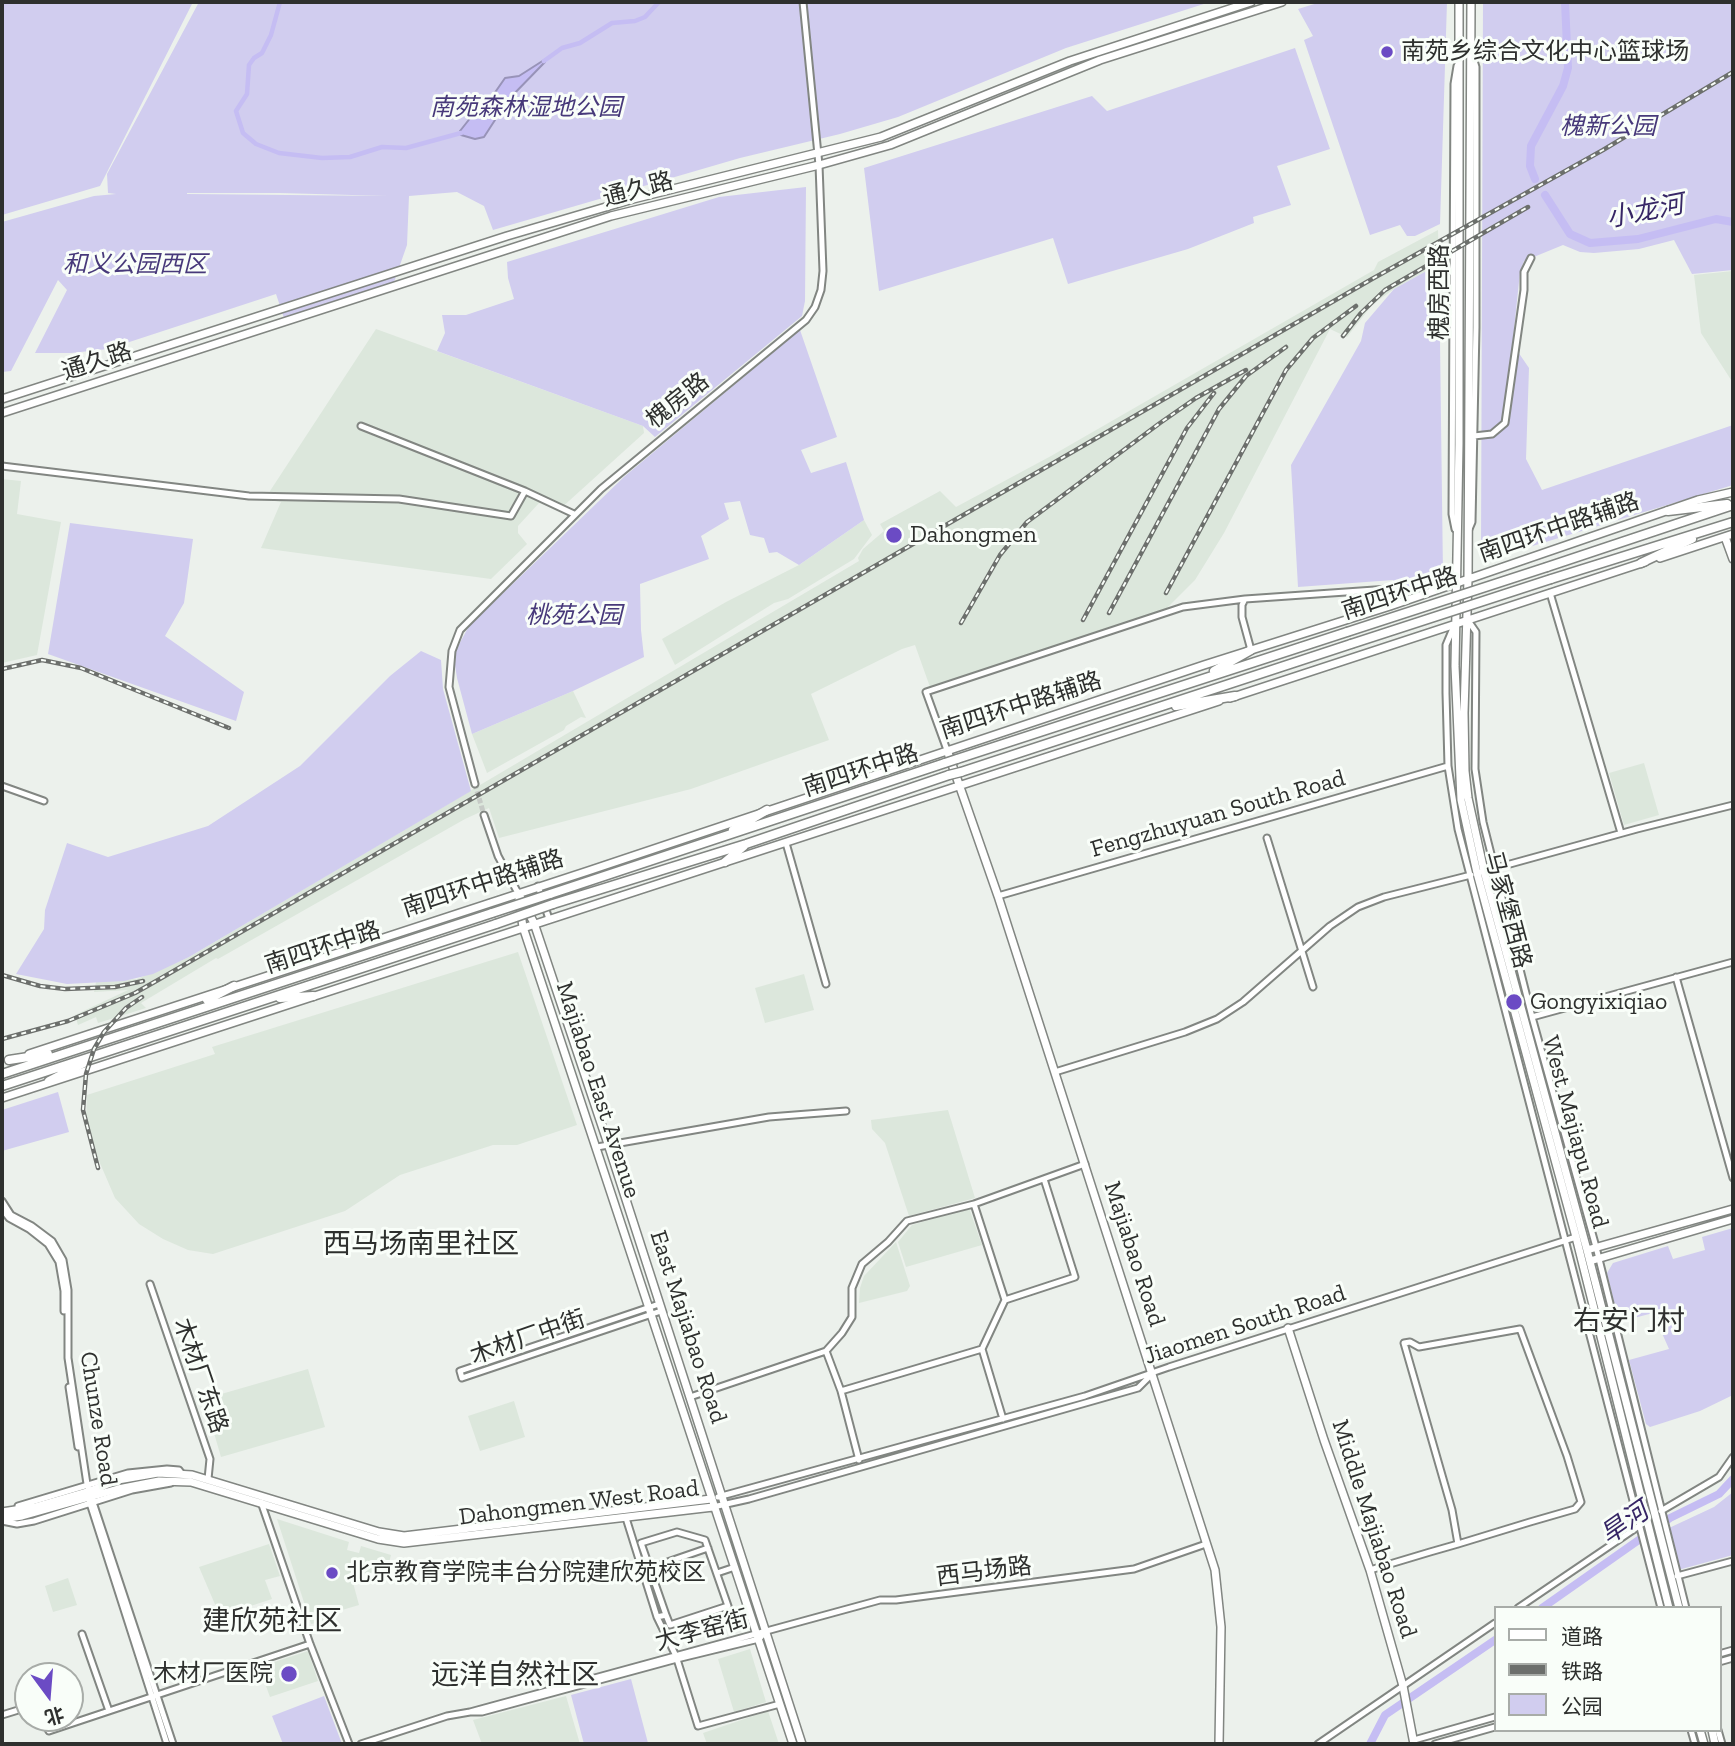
<!DOCTYPE html>
<meta charset="utf-8">
<style>
body{margin:0}
#map{position:relative;width:1735px;height:1746px;overflow:hidden;background:#ecf1ec;font-family:"Zilla Slab","Noto Sans SC",serif}
canvas{display:block}
.frame{position:absolute;inset:0;border:4px solid #2e302e;pointer-events:none}
.legend{position:absolute;left:1494px;top:1606px;width:228px;height:126px;box-sizing:border-box;background:#f9fef9;border:2px solid #a8aca8;margin:0;padding:9px 12px;list-style:none;font-size:21px;color:#2e302e}
.legend li{display:flex;align-items:center;gap:14px;height:35px}
.legend b{width:35px;border:2px solid #a8aca8}
.north{position:absolute;left:14px;top:1662px;width:70px;height:70px;box-sizing:border-box;background:#f9fef9;border:2px solid #a8aca8;border-radius:50%;rotate:164deg;font-size:19px;font-weight:700;line-height:28px;text-align:center;color:#2e302e}
.north::after{content:'';display:block;margin:auto;width:24px;height:32px;background:#6b4bc4;clip-path:polygon(50% 0,100% 100%,50% 72%,0 100%)}
</style>
<div id="map">
<canvas width="1735" height="1746"></canvas>
<div class="frame"></div>
<ul class="legend">
<li><b style="height:9px;background:#fff"></b>道路</li>
<li><b style="height:9px;background:#6c6f6c"></b>铁路</li>
<li><b style="height:19px;background:#d1cdef"></b>公园</li>
</ul>
<div class="north">北</div>
</div>
<script>
const g = document.querySelector('canvas').getContext('2d');
g.lineJoin = 'round';
function fill(path, color) { g.fillStyle = color; g.fill(path, 'evenodd'); }
const shape = rows => new Path2D(rows.map(r => 'M' + r).join(''));
function trace(path, color, width, dash) { g.strokeStyle = color; g.lineWidth = width; g.lineCap = dash ? 'butt' : 'round'; g.setLineDash(dash || []); g.stroke(path); }
function write(font, color, halo, rows, align = 'center') {
  g.font = font + ' "Zilla Slab","Noto Sans SC",serif'; g.lineWidth = 6; g.setLineDash([]); g.textBaseline = 'middle'; g.strokeStyle = halo; g.fillStyle = color; for (const [text, x, y, turn = 0] of rows) {
    g.save(); g.translate(x, y); g.rotate((+turn || 0) * Math.PI / 180); g.textAlign = isNaN(turn) ? turn : align; if (halo) g.strokeText(text, 0, 0); g.fillText(text, 0, 0); g.restore();
  }
}
const built = shape([
 [1438,230,1439,264,1394,289,1373,304,1347,337,1330,329,1224,533,1195,580,1166,609,1148,618,930,687,915,645,902,649,811,694,829,740,691,789,499,838,489,808,465,819,218,959,216,958,141,1003,146,1008,98,1023,96,1017,78,1025,75,1015,128,990,94,992,96,982,137,979,189,957,859,561,858,558,863,549,884,531,880,524,940,491,956,507,1051,456,1374,270,1378,262],
 [1733,271,1733,383,1701,333,1694,275],
 [376,329,643,426,644,433,559,510,539,503,518,526,518,533,527,544,491,579,261,548,281,502,269,500,270,491],
 [2,479,21,481,17,514,61,522,37,655,2,663],
 [864,520,872,535,854,559,788,599,774,603,675,665,662,639,726,602,799,565],
 [573,691,586,718,581,717,566,726,564,730,487,773,472,734],
 [1644,763,1659,815,1624,825,1609,773],
 [518,952,577,1125,517,1145,493,1145,400,1175,345,1211,213,1254,188,1250,163,1239,139,1224,115,1198,93,1147,86,1119,87,1095,215,1054,212,1047],
 [804,974,814,1010,765,1023,755,988],
 [948,1110,975,1198,909,1216,885,1143,872,1129,871,1120],
 [969,1208,982,1245,906,1267,898,1242,912,1225],
 [896,1242,910,1286,907,1291,859,1303,860,1288,864,1276],
 [308,1369,325,1427,221,1457,204,1399],
 [514,1401,525,1437,480,1451,468,1416],
 [277,1519,349,1542,347,1550,359,1553,361,1546,391,1555,388,1567,352,1579,359,1605,332,1613,333,1620,311,1624],
 [269,1544,280,1576,265,1580,272,1599,220,1616,199,1567],
 [68,1578,77,1605,53,1612,45,1586],
 [750,1649,766,1702,734,1712,718,1659],
 [308,1651,318,1681,270,1697,259,1667],
 [566,1696,580,1744,482,1744,473,1720],
 [768,1711,779,1744,707,1744,703,1733]
]);
const green = shape([
 [2,2,193,2,100,186,2,215],
 [199,2,1210,2,1066,48,898,117,840,134,740,158,493,230,484,206,457,192,409,196,407,245,394,282,284,318,276,294,108,349,71,353,35,353,67,290,58,280,11,371,2,372,2,222,94,196,116,194,108,193,107,174],
 [187,193,280,193,388,196,187,194],
 [1321,2,1447,2,1440,224,1415,236,1407,236,1400,225,1370,235,1304,40,1313,36,1298,9],
 [1483,2,1733,2,1733,270,1692,274,1674,240,1639,249,1594,253,1580,252,1563,245,1524,261,1520,272,1513,339,1516,349,1529,368,1526,459,1542,490,1733,425,1733,485,1493,558,1481,548],
 [1295,48,1330,149,1277,166,1291,205,1253,217,1254,223,1188,249,1068,284,1053,238,879,291,864,168,1092,96,1107,111],
 [806,187,805,301,802,316,655,437,643,426,437,351,445,333,442,315,466,315,514,299,508,278,507,262,719,197],
 [1439,264,1443,575,1439,579,1394,595,1393,580,1298,587,1291,465,1361,341,1365,323,1394,289],
 [800,330,837,437,801,450,811,473,846,462,864,520,799,565,777,552,769,553,764,538,750,535,740,501,724,503,729,519,701,536,709,559,640,584,641,630,644,657,573,691,472,734,457,678,455,665,456,650,469,626,625,476],
 [70,523,193,539,184,603,165,636,244,692,236,721,48,654],
 [421,651,441,660,443,689,471,791,189,957,153,974,124,981,67,984,16,974,44,929,45,910,67,843,108,857,208,826,300,766,390,676],
 [58,1092,69,1132,2,1151,2,1110],
 [1733,1228,1733,1395,1700,1411,1650,1427,1646,1424,1629,1360,1669,1349,1653,1313,1619,1322,1607,1273,1613,1263,1668,1246,1673,1259,1705,1250,1702,1237],
 [1733,1492,1733,1555,1678,1570,1669,1528,1714,1507],
 [631,1679,648,1743,584,1744,571,1695],
 [324,1696,342,1744,283,1744,272,1716]
]);
const water = shape([
 [544,60,545,62,508,100,484,137,475,139,461,135,460,131,475,112,487,104,505,78,519,76,544,60]
]);
const canal = shape([
 [280,2,271,35,262,53,254,58,249,65,247,94,236,111,243,133,256,144,279,153,322,158,350,157,382,147,406,148,461,133],
 [544,61,562,48,580,43,612,23,635,21,645,17,659,2]
]);
const river = shape([
 [1535,179,1530,166,1531,146,1563,86,1568,68,1565,2],
 [1545,195,1570,234,1590,243,1638,239,1716,219,1733,222],
 [1542,1608,1670,1518,1719,1494,1733,1479],
 [1370,1744,1385,1715,1495,1640]
]);
const minorTunnel = shape([
 [475,784,484,815]
]);
const minor = shape([
 [361,426,525,491,574,514],
 [1474,436,1492,434,1505,423,1524,290,1524,272,1531,258],
 [2,466,249,496,399,499,511,516,525,491],
 [1455,529,1452,514,1454,84,1457,66],
 [1469,529,1472,522,1476,327,1476,67,1472,54],
 [1550,593,1621,833],
 [1467,619,1476,632,1475,769,1483,822,1532,1017,1596,1247,1686,1608],
 [1454,626,1446,645,1446,693,1448,766,1458,829,1661,1608],
 [1251,650,1242,617,1242,605,1245,599,1389,589,1390,606],
 [947,750,926,692,1183,607,1245,599],
 [475,784,449,687,452,651,460,630,601,489,806,320,815,307,821,290,823,271,819,165,803,2],
 [2,786,44,801],
 [484,815,498,856,518,893],
 [1267,838,1313,987],
 [786,843,826,984],
 [1481,872,1637,829,1733,805],
 [538,886,549,919],
 [998,896,1448,766],
 [1676,977,1733,1178],
 [1532,1017,1733,962],
 [1055,1072,1185,1032,1217,1019,1243,1002,1330,926,1358,907,1384,897,1471,875],
 [597,1147,769,1117,846,1111],
 [2,1201,11,1215,32,1226,52,1241,63,1260,68,1290,68,1358,87,1484,173,1744],
 [974,1204,1005,1300],
 [2,1209,9,1218,29,1229,48,1244,59,1262,64,1291,64,1311],
 [150,1284,210,1459,208,1479],
 [659,1304,460,1371,462,1378,661,1311],
 [826,1351,841,1391,859,1460],
 [69,1387,78,1447],
 [841,1391,982,1349],
 [690,1397,826,1351,842,1333,852,1317,852,1288,862,1264,888,1242,907,1221,974,1204,1085,1164],
 [1003,1419,982,1349,1005,1300,1075,1277,1044,1179],
 [87,1494,167,1744],
 [718,1497,1085,1396,1169,1367,1576,1237],
 [261,1502,310,1644,349,1744],
 [18,1506,128,1473,167,1469,179,1470,182,1474],
 [713,1507,749,1499,1138,1388,1150,1376],
 [1661,1511,1719,1477,1733,1457],
 [626,1518,657,1617,676,1656,698,1726,780,1704],
 [2,1521,17,1524,34,1521,132,1490,171,1483],
 [650,1568,708,1548],
 [1370,1570,1430,1552,1458,1544,1530,1522,1575,1509,1581,1502,1567,1456,1520,1329,1419,1347,1410,1342,1404,1343,1452,1510,1458,1544],
 [717,1573,735,1567],
 [1677,1576,1733,1561],
 [1518,1608,1642,1524],
 [657,1617,666,1615,670,1625,728,1606,705,1540,677,1532,641,1543,666,1615],
 [766,1631,759,1639,677,1659,482,1712,470,1712,880,1600,896,1600,1134,1569,1206,1544],
 [82,1634,109,1711],
 [1719,1654,1733,1650],
 [1719,1662,1733,1658],
 [2,1715,28,1707],
 [42,1718,49,1731,310,1644],
 [1691,1730,1695,1744],
 [1718,1730,1722,1744],
 [1414,1740,1495,1717],
 [361,1744,447,1716,470,1712],
 [1318,1744,1495,1623],
 [1435,1744,1495,1727]
]);
const major = shape([
 [1459,2,1459,444,1455,666,1461,800,1477,873,1576,1237,1669,1608],
 [1471,2,1468,579,1464,713,1465,771,1468,798,1484,871,1587,1250,1679,1608],
 [2,399,507,236,633,199,881,137,1070,61,1251,2],
 [2,413,611,216,819,165,890,145,1100,60,1282,2],
 [1725,537,1733,559],
 [1660,558,1733,534],
 [1230,698,1645,562],
 [947,750,998,896,1215,1570,1221,1627,1219,1744],
 [518,893,534,923,608,1144,802,1744],
 [519,900,523,927,793,1744],
 [29,1054,588,871,1204,665,1390,606,1698,500,1733,492],
 [2,1098,1219,701],
 [1587,1250,1733,1209],
 [1590,1261,1733,1219],
 [1288,1328,1324,1440,1370,1570,1403,1686,1414,1744],
 [2,1512,35,1507,90,1491,118,1480,158,1473,192,1475,379,1532,404,1536,711,1499],
 [2,1519,22,1516,118,1489,159,1481,191,1482,378,1539,404,1543,713,1507],
 [1700,1730,1704,1744],
 [1712,1730,1715,1744]
]);
const highway = shape([
 [1668,511,1727,504],
 [1641,563,1692,539],
 [1547,567,1733,505],
 [1551,579,1733,522],
 [1214,671,1251,650],
 [1176,706,1235,696],
 [957,759,1347,632],
 [961,772,1351,644],
 [733,830,767,810],
 [725,862,744,846],
 [550,894,945,763],
 [553,904,746,844,949,775],
 [280,998,313,996],
 [207,1000,234,986],
 [9,1060,48,1054],
 [2,1074,492,913],
 [49,1081,84,1063],
 [2,1086,496,924]
]);
const rail = shape([
 [1343,336,1361,313,1385,290,1528,207],
 [1166,593,1286,370,1313,338,1356,306],
 [1109,613,1219,409,1246,376,1286,347],
 [1083,620,1187,428,1214,393],
 [961,623,1000,555,1027,522,1160,423,1196,398,1246,370],
 [2,669,42,660,81,668,229,728],
 [2,975,40,986,65,989,115,987,143,981],
 [2,1039,68,1021,135,993,158,980,1372,279,1603,150,1733,72],
 [98,1168,83,1110,86,1074,94,1049,104,1032,126,1008,142,997]
]);
const highwayBridge = shape([
 [1347,632,1547,567],
 [1351,644,1551,579],
 [945,763,957,759],
 [949,775,961,772],
 [492,913,550,894],
 [496,924,553,904]
]);
const markers = [
 [1387,52,7,"#6b4bc4"],
 [894,535,9,"#6b4bc4"],
 [1514,1002,9,"#6b4bc4"],
 [332,1573,7,"#6b4bc4"],
 [289,1674,9,"#6b4bc4"]
];
const poiNames = [
 ["南苑乡综合文化中心篮球场",1401,52],
 ["Dahongmen",910,535],
 ["Gongyixiqiao",1530,1002],
 ["北京教育学院丰台分院建欣苑校区",346,1573],
 ["木材厂医院",273,1674,"right"]
];
const parkNames = [
 ["南苑森林湿地公园",526,108],
 ["槐新公园",1608,127],
 ["和义公园西区",135,265],
 ["桃苑公园",574,616]
];
const streetNames = [
 ["通久路",638,190,-15],
 ["槐房西路",1440,292,-90],
 ["通久路",97,362,-18],
 ["槐房路",678,401,-39],
 ["南四环中路辅路",1559,528,-19],
 ["南四环中路",1400,594,-18],
 ["南四环中路辅路",1021,706,-18],
 ["南四环中路",861,771,-18],
 ["Fengzhuyuan South Road",1218,814,-16],
 ["南四环中路辅路",483,884,-18],
 ["马家堡西路",1507,910,75],
 ["南四环中路",323,948,-18],
 ["Majiabao East Avenue",598,1090,72],
 ["West Majiapu Road",1575,1132,75],
 ["Majiabao Road",1134,1254,72],
 ["Jiaomen South Road",1245,1325,-18],
 ["East Majiabao Road",688,1327,72],
 ["木材厂中街",528,1338,-19],
 ["木材厂东路",200,1376,71],
 ["Chunze Road",98,1419,81],
 ["Dahongmen West Road",579,1503,-7],
 ["Middle Majiabao Road",1374,1529,72],
 ["西马场路",984,1572,-7],
 ["大李窑街",702,1631,-15]
];
const waterNames = [
 ["小龙河",1645,212,-11],
 ["旱河",1625,1524,-35]
];
const quarterNames = [
 ["西马场南里社区",421,1245],
 ["右安门村",1629,1322],
 ["建欣苑社区",272,1622],
 ["远洋自然社区",515,1676]
];
fill(built, '#dce7dc');
fill(green, '#d1cdef');
fill(water, '#c5bdf3');
trace(water, '#9893b8', 2);
trace(canal, '#c5bdf3', 4.5);
trace(river, '#c5bdf3', 8);
trace(minorTunnel, '#c6cac6', 5, [5, 2.5]);
trace(minor, '#828682', 9);
trace(major, '#828682', 10);
trace(highway, '#828682', 11);
trace(minor, '#fff', 5);
trace(major, '#fff', 7);
trace(highway, '#fff', 8);
trace(rail, '#6c6f6c', 4.5);
trace(rail, '#f9fef9', 2, [5]);
trace(highwayBridge, '#828682', 11, []);
trace(highwayBridge, '#fff', 8);
for (const [x, y, r, color] of markers) { const dot = new Path2D(); dot.arc(x, y, r, 0, 2 * Math.PI); g.fillStyle = color; g.fill(dot); trace(dot, '#f9fef9', 2.5); }
write('24px', '#2e302e', '#f9fef9', poiNames, 'left');
write('italic 24px', '#47397a', '#f9fef9', parkNames);
write('24px', '#2e302e', '#f9fef9', streetNames);
write('italic 26px', '#362665', '#f9fef9', waterNames);
write('28px', '#2e302e', '#f9fef9', quarterNames);
</script>
